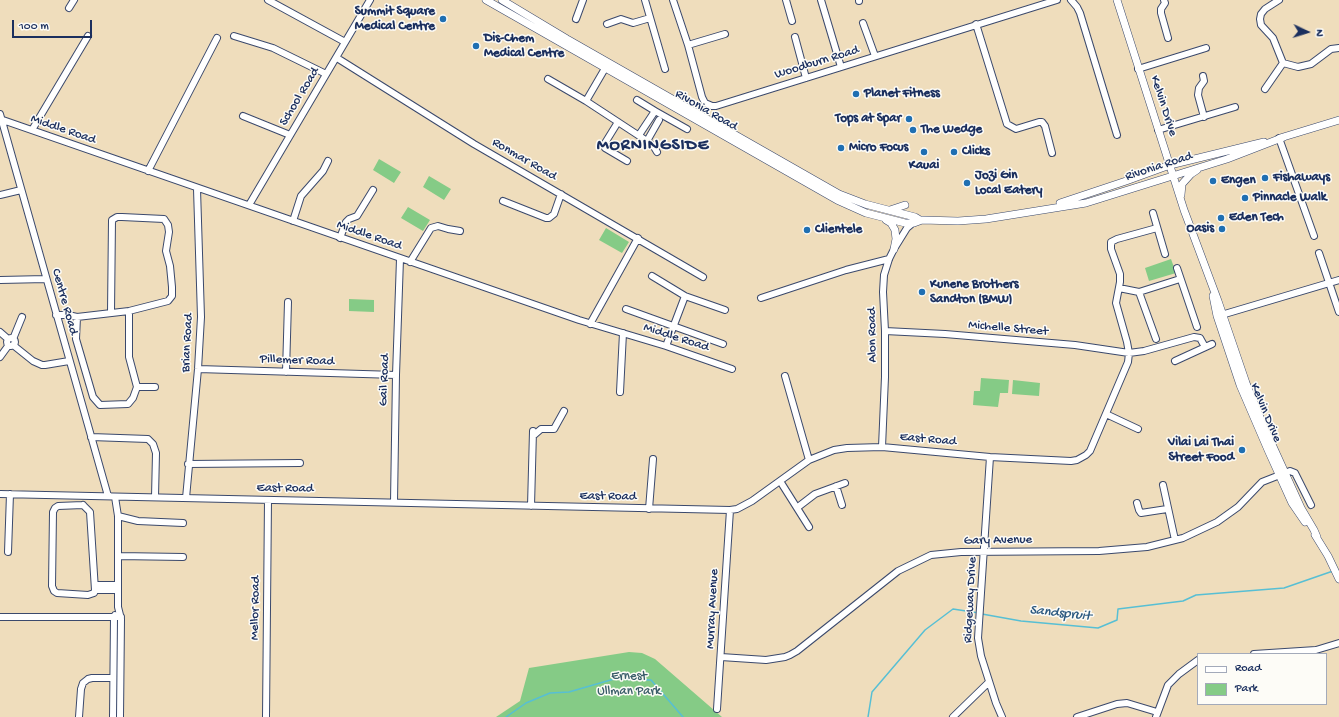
<!DOCTYPE html>
<style>
body{margin:0}
#map{position:relative;width:1339px;height:717px;overflow:hidden;background:#efddbc;font-family:"Gochi Hand",sans-serif}
canvas{display:block}
.legend{position:absolute;left:1197px;top:653px;width:130px;height:52px;box-sizing:border-box;background:#fdfcf7;border:1px solid #a3aaba;margin:0;padding:5px 7px;list-style:none;font-size:12px;color:#1b2f5e}
.legend li{display:flex;align-items:center;gap:8px;height:20px}
.legend b{width:20px;border:1px solid #a3aaba}
.north{position:absolute;left:1287px;top:12px;width:40px;height:40px;-webkit-text-stroke:3px #fdfcf7;paint-order:stroke;rotate:94deg;font-size:11px;font-weight:700;line-height:16px;text-align:center;color:#1b2f5e}
.north::after{content:'';display:block;margin:auto;width:14px;height:18px;background:#1b2f5e;clip-path:polygon(50% 0,100% 100%,50% 72%,0 100%)}
.scale{position:absolute;left:12px;top:20px;width:80px;height:18px;box-sizing:border-box;border:2px solid #1b2f5e;border-top:0;padding-left:5px;font-size:12px;line-height:14px;white-space:nowrap;color:#1b2f5e;-webkit-text-stroke:3px #fdfcf7;paint-order:stroke}
</style>
<div id="map">
<canvas width="1339" height="717"></canvas>
<ul class="legend">
<li><b style="height:5px;background:#fff"></b>Road</li>
<li><b style="height:11px;background:#85cb86"></b>Park</li>
</ul>
<div class="north">N</div>
<div class="scale">100 m</div>
</div>
<script>
const g = document.querySelector('canvas').getContext('2d');
g.lineJoin = 'round';
function fill(path, color) { g.fillStyle = color; g.fill(path, 'evenodd'); }
const shape = rows => new Path2D(rows.map(r => 'M' + r).join(''));
function trace(path, color, width, dash) { g.strokeStyle = color; g.lineWidth = width; g.lineCap = dash ? 'butt' : 'round'; g.setLineDash(dash || []); g.stroke(path); }
function write(font, color, halo, rows, align = 'center') {
  g.font = font + ' "Gochi Hand",sans-serif'; g.lineWidth = 3; g.setLineDash([]); g.textBaseline = 'middle'; g.strokeStyle = halo; g.fillStyle = color; for (const [text, x, y, turn = 0] of rows) {
    g.save(); g.translate(x, y); g.rotate((+turn || 0) * Math.PI / 180); g.textAlign = isNaN(turn) ? turn : align; if (halo) g.strokeText(text, 0, 0); g.fillText(text, 0, 0); g.restore();
  }
}
const green = shape([
 [379,159,401,172,394,183,373,170],
 [429,176,451,189,444,200,423,187],
 [408,207,430,220,423,231,401,218],
 [606,228,629,242,622,253,599,240],
 [1171,259,1176,273,1149,281,1145,268],
 [349,299,374,300,374,312,349,311],
 [981,378,1009,380,1008,393,1000,393,998,407,973,405,974,391,980,391],
 [1013,380,1040,383,1039,396,1012,394],
 [629,652,642,653,655,659,722,717,496,717,520,701,529,668]
]);
const stream = shape([
 [982,614,1021,621,1098,628,1117,620,1118,609,1183,601,1196,595,1284,588,1333,571],
 [506,717,526,703,550,693,569,692,614,679,651,680,683,717],
 [868,717,872,692,925,630,953,609,979,613]
]);
const minor = shape([
 [268,0,345,42],
 [645,0,665,69],
 [673,0,688,45,702,97,705,103,712,106,716,106,1057,0],
 [786,0,792,21],
 [821,0,841,67],
 [859,0,859,1],
 [1071,0,1077,7,1080,13,1117,135],
 [1164,0,1165,3,1161,9,1161,13,1168,38],
 [1279,0,1265,9,1261,14,1260,19,1261,25,1273,38,1283,63,1298,67,1311,64,1331,49,1339,48],
 [69,8,74,0],
 [576,19,583,0],
 [863,23,875,56],
 [607,24,621,19,633,23,650,18],
 [976,24,1007,124,1016,129,1039,122,1042,122,1045,126,1052,153],
 [234,36,273,48,326,74],
 [795,37,806,78],
 [688,45,725,34],
 [337,58,474,144,703,277],
 [607,65,586,101,647,141,654,147,657,152],
 [1138,69,1206,48],
 [1203,76,1204,81,1199,88,1198,95,1204,117],
 [548,79,586,101],
 [1265,89,1283,63],
 [637,100,655,111],
 [0,114,108,496],
 [243,116,290,135],
 [0,119,579,320,666,346,732,369],
 [618,122,605,143,605,148,627,161],
 [32,130,88,36],
 [1158,130,1235,107],
 [639,135,655,111,687,129],
 [1279,138,1314,236],
 [647,141,659,120],
 [148,171,217,38],
 [0,195,21,190],
 [503,201,546,218,549,218,554,214,561,194],
 [249,205,370,0],
 [1153,213,1165,254],
 [293,221,301,196,323,171,328,161],
 [340,238,346,222,349,219,357,216,373,190],
 [1319,253,1339,312],
 [410,262,431,228,438,226,448,229,460,231],
 [1177,268,1197,327],
 [652,276,685,296,725,310],
 [0,280,46,279],
 [1119,288,1139,292,1180,279],
 [1139,292,1156,339],
 [761,298,846,270,889,259],
 [626,309,723,344],
 [56,315,68,315,77,317,129,311,168,301,172,296,172,287,170,266,166,251,169,232,168,225,164,219,122,217,117,217,112,220,111,312],
 [1218,316,1339,280],
 [77,317,76,339,93,397,100,405,128,404,133,398,137,387,129,357,129,311],
 [590,324,638,238],
 [885,331,945,334,1075,345,1129,353,1144,351,1194,337,1200,338,1205,347],
 [0,332,8,339],
 '7 342a4 4 0 1 1 8 0a4 4 0 1 1-8 0Z',
 [13,339,22,317],
 [13,345,33,361,42,365,45,365,69,361],
 [666,346,685,296],
 [0,357,8,346],
 [1175,361,1212,344],
 [198,369,396,375],
 [286,372,288,302],
 [785,376,809,460],
 [137,387,155,387],
 [620,392,623,333],
 [1106,414,1138,429],
 [533,436,541,429,554,429,564,411],
 [91,437,148,439,153,444,156,453,155,497],
 [882,447,885,377,885,331,883,292,884,275,889,259,894,249,907,228,914,222],
 [990,457,978,638,981,656,996,703,1002,717],
 [188,464,300,463],
 [780,481,809,527],
 [1163,485,1175,540],
 [836,486,842,505],
 [0,494,730,510,737,509,752,501,809,460,834,450,847,448,882,447,990,457,1071,461,1077,460,1086,455,1090,451,1128,362,1129,353,1127,342,1116,303,1120,282,1120,274,1111,249,1111,242,1117,239,1157,228],
 [115,497,118,516,118,607,121,619,120,717],
 [186,498,198,369,201,317,197,189],
 [394,502,396,375,400,259],
 [1137,503,1139,510,1141,513,1167,509],
 [83,505,90,512,95,590,94,593,88,595,57,593,54,591,52,586,53,512,55,508,58,506,83,505],
 [531,506,533,431],
 [798,507,815,494,845,483],
 [649,509,653,459],
 [118,516,138,521,183,523],
 [8,552,10,494],
 [118,556,183,557],
 [96,585,118,585],
 [95,590,118,590],
 [0,617,121,617],
 [1254,654,1316,650,1339,643],
 [721,657,766,660,785,657,790,655,797,651,898,571,931,555,961,552,1099,551,1147,547,1183,538,1217,522,1238,507,1262,482,1290,471,1295,473,1311,505],
 [717,709,730,510],
 [79,717,81,689,83,683,88,679,92,678,113,678],
 [113,717,114,618,115,615],
 [266,717,268,500],
 [953,717,989,682],
 [1077,717,1117,704,1127,703,1157,712],
 [1156,717,1168,685,1179,674,1198,660]
]);
const major = shape([
 [486,0,837,200,866,213,905,223,914,223,922,220,958,221,986,219,1086,203,1227,159,1284,137],
 [502,0,567,39,839,194,865,204,915,217,920,220],
 [1117,0,1184,210,1218,301,1246,383,1265,429,1301,508,1314,530,1317,537],
 [1280,138,1339,120],
 [1181,195,1182,184,1191,174,1197,170],
 [1060,203,1126,181,1170,165,1264,142],
 [890,210,905,205],
 [886,220,891,223,895,230,896,239,894,249],
 [1213,296,1217,316,1240,385,1268,450,1292,503,1305,522],
 [1315,535,1328,556,1339,579]
]);
const markers = [
 [443,19,4,"#1f6fb2"],
 [476,46,4,"#1f6fb2"],
 [856,94,4,"#1f6fb2"],
 [909,119,4,"#1f6fb2"],
 [913,130,4,"#1f6fb2"],
 [841,148,4,"#1f6fb2"],
 [924,152,4,"#1f6fb2"],
 [954,152,4,"#1f6fb2"],
 [1265,178,4,"#1f6fb2"],
 [1213,181,4,"#1f6fb2"],
 [967,183,4,"#1f6fb2"],
 [1245,198,4,"#1f6fb2"],
 [1221,218,4,"#1f6fb2"],
 [1222,229,4,"#1f6fb2"],
 [807,230,4,"#1f6fb2"],
 [922,292,4,"#1f6fb2"],
 [1242,450,4,"#1f6fb2"]
];
const poiNames = [
 ["Summit Square",435,12,"right"],
 ["Medical Centre",435,27,"right"],
 ["Dis-Chem",484,39],
 ["Medical Centre",484,54],
 ["Planet Fitness",864,94],
 ["Tops at Spar",901,119,"right"],
 ["The Wedge",921,130],
 ["Micro Focus",849,148],
 ["Clicks",962,152],
 ["Kauai",924,166,"center"],
 ["Jozi Gin",975,176],
 ["Local Eatery",975,191],
 ["Fishaways",1273,178],
 ["Engen",1221,181],
 ["Pinnacle Walk",1253,198],
 ["Eden Tech",1229,218],
 ["Oasis",1214,229,"right"],
 ["Clientele",815,230],
 ["Kunene Brothers",930,285],
 ["Sandton (BMW)",930,300],
 ["Vilai Lai Thai",1234,443,"right"],
 ["Street Food",1234,458,"right"]
];
const streetNames = [
 ["Woodburn Road",817,63,-17],
 ["School Road",300,97,-59],
 ["Kelvin Drive",1163,106,72],
 ["Rivonia Road",706,111,30],
 ["Middle Road",63,130,19],
 ["Ronmar Road",524,160,30],
 ["Rivonia Road",1159,167,-18],
 ["Middle Road",369,236,19],
 ["Centre Road",64,302,74],
 ["Michelle Street",1008,329,5],
 ["Alon Road",873,335,-91],
 ["Middle Road",676,338,18],
 ["Brian Road",188,343,-87],
 ["Pillemer Road",297,361,2],
 ["Gail Road",385,380,-88],
 ["Kelvin Drive",1265,413,67],
 ["East Road",928,440,5],
 ["East Road",285,489,1],
 ["East Road",608,497,1],
 ["Gary Avenue",998,541,-1],
 ["Ridgeway Drive",971,600,-87],
 ["Mellor Road",256,608,-89],
 ["Murray Avenue",713,609,-87]
];
const parkNames = [
 ["Ernest",629,677],
 ["Ullman Park",629,692]
];
const waterNames = [
 ["Sandspruit",1060,614,6]
];
const districtNames = [
 ["MORNINGSIDE",653,146]
];
fill(green, '#85cb86');
trace(stream, '#57bfd4', 1.5);
trace(minor, '#3b496c', 8);
trace(major, '#3b496c', 8);
trace(minor, '#fff', 6);
trace(major, '#fff', 7);
for (const [x, y, r, color] of markers) { const dot = new Path2D(); dot.arc(x, y, r, 0, 2 * Math.PI); g.fillStyle = color; g.fill(dot); trace(dot, '#fdfcf7', 1.5); }
write('bold 13px', '#1b2f5e', '#fdfcf7', poiNames, 'left');
write('13px', '#1b2f5e', '#fdfcf7', streetNames);
write('13px', '#3b5e6a', '#fdfcf7', parkNames);
write('italic 14px', '#2d5a81', '#fdfcf7', waterNames);
g.letterSpacing = '1px';
write('bold 17px', '#1b2f5e', '#fdfcf7', districtNames);
g.letterSpacing = '0px';
</script>
